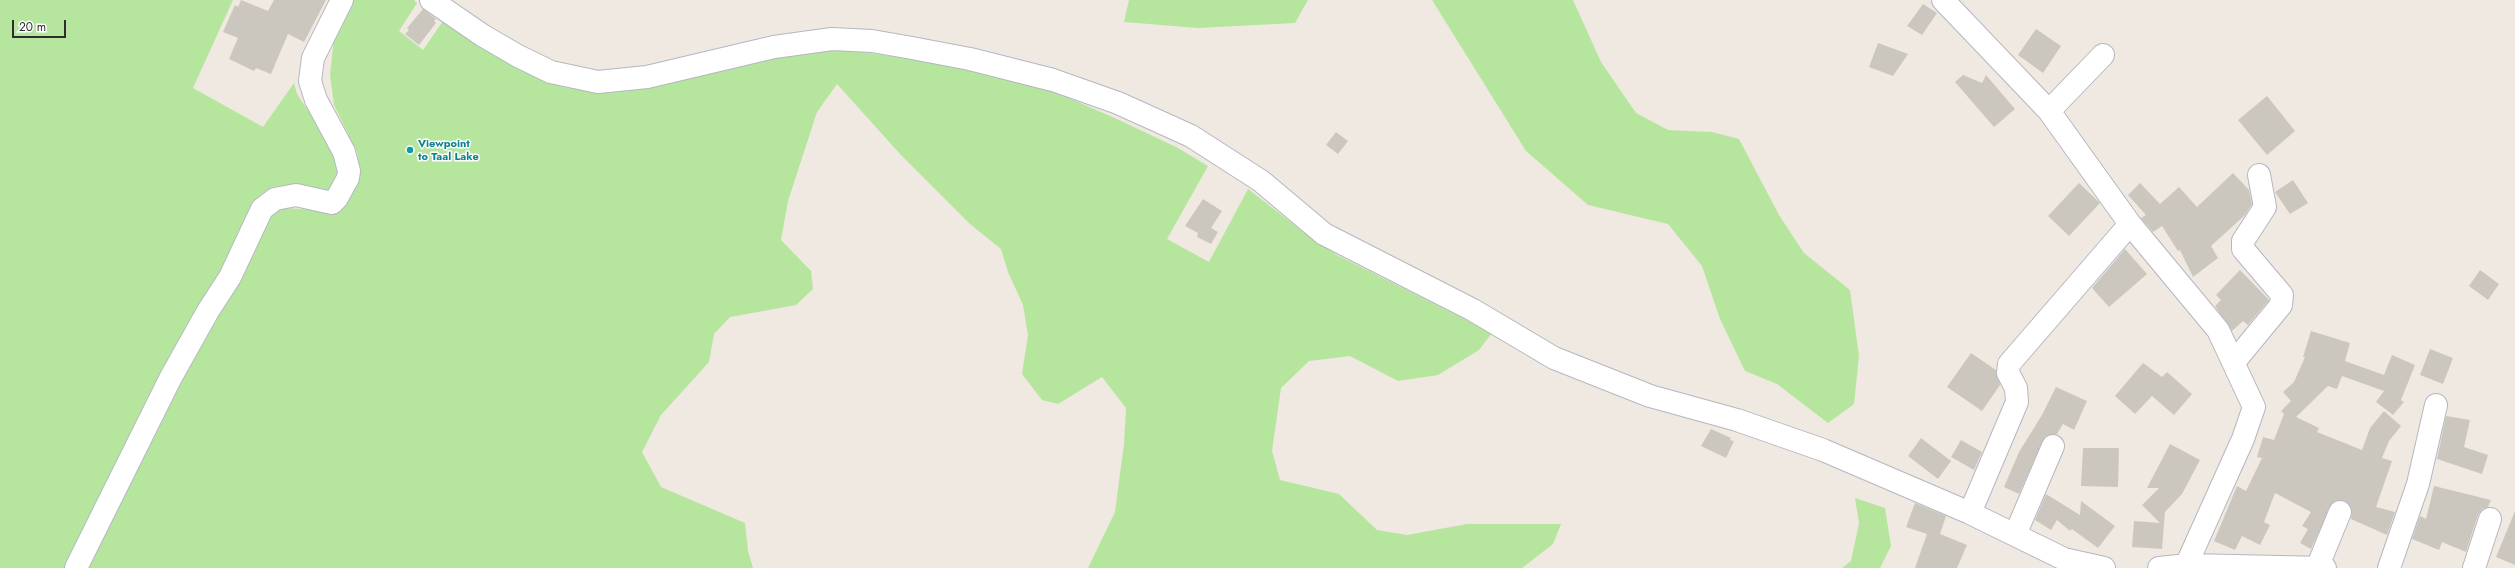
<!DOCTYPE html>
<style>
body{margin:0}
#map{position:relative;width:2515px;height:568px;overflow:hidden;background:#efe9e1;font-family:Jost,sans-serif}
canvas{display:block}
.scale{position:absolute;left:12px;top:20px;width:54px;height:18px;box-sizing:border-box;border:2px solid #2e2e2e;border-top:0;padding-left:5px;font-size:12px;line-height:14px;white-space:nowrap;color:#2e2e2e;-webkit-text-stroke:3px #fff;paint-order:stroke}
</style>
<div id="map">
<canvas width="2515" height="568"></canvas>
<div class="scale">20 m</div>
</div>
<script>
const g = document.querySelector('canvas').getContext('2d');
g.lineJoin = 'round';
function fill(path, color) { g.fillStyle = color; g.fill(path, 'evenodd'); }
const shape = rows => new Path2D(rows.map(r => 'M' + r).join(''));
function trace(path, color, width, dash) { g.strokeStyle = color; g.lineWidth = width; g.lineCap = dash ? 'butt' : 'round'; g.setLineDash(dash || []); g.stroke(path); }
function write(font, color, halo, rows, align = 'center') {
  g.font = font + ' Jost,sans-serif'; g.lineWidth = 3; g.setLineDash([]); g.textBaseline = 'middle'; g.strokeStyle = halo; g.fillStyle = color; for (const [text, x, y, turn = 0] of rows) {
    g.save(); g.translate(x, y); g.rotate((+turn || 0) * Math.PI / 180); g.textAlign = isNaN(turn) ? turn : align; if (halo) g.strokeText(text, 0, 0); g.fillText(text, 0, 0); g.restore();
  }
}
const green = shape([
 [0,0,233,0,193,88,263,127,294,83,297,94,335,151,341,177,327,192,294,185,281,186,272,187,260,195,69,568,0,568],
 [346,0,414,0,417,3,399,31,423,50,443,21,548,82,563,87,583,89,778,56,841,49,925,61,1037,84,1119,120,1176,147,1208,166,1167,239,1209,262,1248,189,1314,240,1337,255,1492,333,1479,350,1438,375,1398,381,1350,356,1309,361,1281,388,1272,451,1280,480,1339,494,1377,530,1407,535,1467,524,1561,524,1553,544,1522,568,1088,568,1115,512,1124,444,1126,408,1102,377,1058,404,1042,400,1022,374,1028,335,1023,305,1008,272,1001,249,970,224,901,155,837,84,817,112,788,201,781,240,811,271,813,289,796,305,730,317,714,334,709,362,661,415,642,452,661,487,745,523,748,551,753,568,82,568,262,222,277,210,287,208,331,211,357,178,359,164,357,152,334,105,330,75,334,38],
 [1129,0,1308,0,1295,23,1198,28,1124,22],
 [1432,0,1573,0,1601,62,1636,113,1668,130,1712,132,1739,139,1779,215,1804,253,1850,290,1859,356,1854,404,1828,423,1777,384,1745,371,1720,319,1702,266,1668,224,1588,205,1526,151],
 [1855,498,1885,508,1891,546,1880,568,1842,568,1851,561,1859,523]
]);
const building = shape([
 [241,0,268,11,274,0,326,0,304,42,288,34,271,74,256,68,254,71,229,59,238,38,223,32,235,5,238,7],
 [1923,4,1937,13,1922,35,1907,26],
 [423,9,436,19,434,21,436,23,419,45,405,34,409,30,407,28],
 [2036,29,2061,46,2043,73,2018,55],
 [1878,43,1908,54,1893,76,1869,67],
 [1963,75,1982,83,1986,75,2015,109,1994,127,1955,82],
 [2267,96,2295,131,2267,155,2238,120],
 [1336,132,1348,141,1338,154,1326,145],
 [2233,173,2249,190,2252,204,2245,215,2211,246,2218,258,2193,277,2180,250,2178,251,2162,226,2153,232,2141,218,2146,215,2128,195,2140,183,2160,204,2179,187,2197,207],
 [2293,180,2308,203,2290,214,2275,192],
 [2079,183,2100,203,2069,236,2048,216],
 [1203,199,1222,211,1211,228,1218,232,1211,244,1197,237,1198,233,1185,226],
 [2125,249,2147,274,2109,307,2092,288],
 [2240,270,2269,300,2248,325,2243,321,2232,331,2215,306,2221,300,2216,295],
 [2480,270,2499,284,2488,300,2469,286],
 [2311,331,2350,343,2345,361,2384,375,2392,355,2415,365,2401,400,2404,402,2393,415,2376,402,2384,391,2342,376,2337,389,2328,386,2296,417,2319,428,2317,432,2362,450,2370,428,2384,411,2401,426,2389,441,2382,458,2392,461,2376,507,2395,512,2387,535,2351,519,2352,510,2345,501,2333,502,2311,549,2300,543,2308,529,2302,526,2311,512,2275,493,2264,522,2270,525,2260,545,2242,536,2235,550,2214,541,2237,486,2246,491,2262,458,2257,457,2263,437,2274,440,2284,414,2281,411,2291,401,2283,392,2294,382,2305,357,2303,357],
 [2430,349,2453,358,2443,384,2420,375],
 [1971,353,1996,370,2000,385,1982,411,1947,387],
 [2143,363,2162,377,2167,372,2192,394,2174,415,2152,396,2135,414,2115,396],
 [2056,387,2087,401,2074,430,2063,424,2057,434,2045,436,2019,494,2004,487,2019,452,2042,415],
 [2446,416,2470,420,2464,447,2488,455,2482,474,2437,459],
 [1711,429,1731,438,1730,440,1734,441,1726,458,1701,446],
 [1921,438,1951,461,1938,479,1908,456],
 [1961,440,1982,452,1974,470,1951,457],
 [2170,444,2200,460,2182,494,2165,512,2162,549,2132,547,2134,521,2160,523,2142,505,2159,488,2147,488],
 [2083,448,2119,448,2118,487,2081,486],
 [2434,486,2491,500,2488,507,2482,509,2478,515,2466,552,2442,542,2439,550,2412,539,2420,516,2426,519],
 [2046,494,2080,515,2081,501,2115,526,2098,548,2072,529,2070,531,2057,520,2051,530,2035,520],
 [1915,503,1946,516,1940,534,1967,545,1957,568,1915,568,1927,534,1906,527],
 [2515,511,2515,565,2496,557]
]);
const minor = shape([
 [431,0,482,35,518,56,551,72,598,82,647,77,774,47,832,39,872,41,912,48,970,59,1053,80,1118,103,1191,136,1261,181,1324,234,1473,310,1554,358,1650,396,1737,420,1823,450,1970,513,2064,559,2104,568],
 [1943,0,2049,111,2130,224,2218,330,2254,407,2243,439,2185,568],
 [2049,111,2103,55],
 [2234,362,2281,305,2282,295,2243,249,2243,241,2265,207,2259,175],
 [1970,513,2017,402,2016,388,2008,373,2009,364,2130,224],
 [2015,535,2053,446],
 [76,568,171,377,208,311,230,277,262,209,275,199,296,195,332,203,337,198,348,178,349,171,344,152,316,100,310,81,313,58,342,0],
 [2159,568,2188,565,2325,568],
 [2317,568,2340,512],
 [2389,568,2418,484,2436,405],
 [2474,568,2490,519]
]);
const markers = [
 [410,150,4,"#0f9aa8"]
];
const cultureNames = [
 ["Viewpoint",418,144],
 ["to Taal Lake",418,157]
];
fill(green, '#b6e59e');
fill(building, '#cbc7bf');
trace(minor, '#b4b7c1', 24);
trace(minor, '#fff', 22);
for (const [x, y, r, color] of markers) { const dot = new Path2D(); dot.arc(x, y, r, 0, 2 * Math.PI); g.fillStyle = color; g.fill(dot); trace(dot, '#fff', 1.5); }
write('bold 11px', '#0d838f', '#fff', cultureNames, 'left');
</script>
